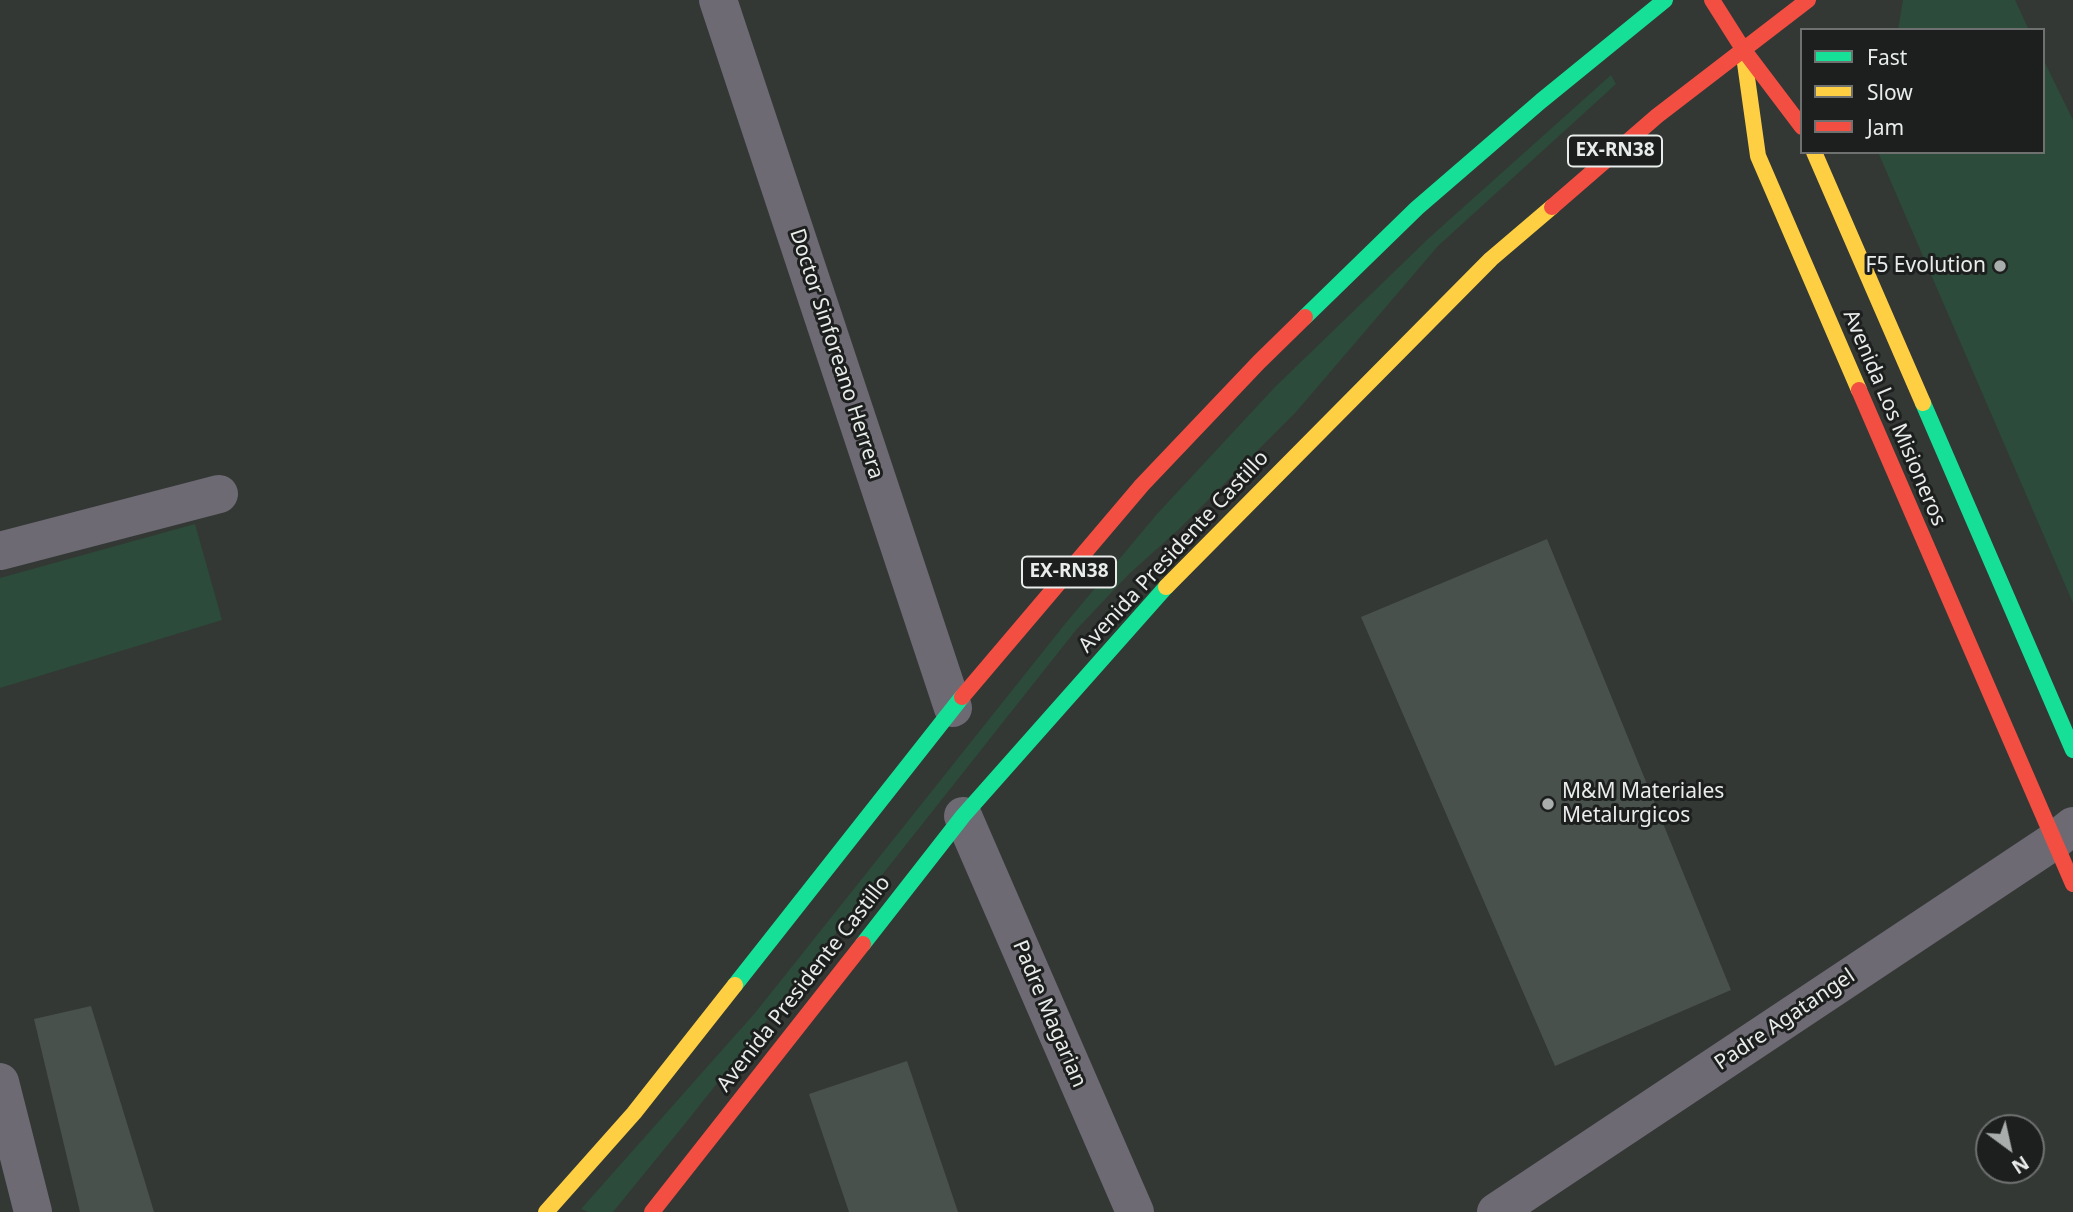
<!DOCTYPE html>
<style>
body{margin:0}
#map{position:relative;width:2073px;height:1212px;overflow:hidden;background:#333835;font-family:"Noto Sans",sans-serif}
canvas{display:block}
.legend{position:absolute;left:1800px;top:28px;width:245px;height:126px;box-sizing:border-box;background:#1c1f1d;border:2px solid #6e716f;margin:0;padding:9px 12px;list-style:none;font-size:21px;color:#e8ecea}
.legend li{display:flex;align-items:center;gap:14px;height:35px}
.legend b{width:35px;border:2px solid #6e716f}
.north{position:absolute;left:1975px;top:1114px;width:70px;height:70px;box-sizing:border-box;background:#1c1f1d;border:2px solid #6e716f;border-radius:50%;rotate:147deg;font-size:19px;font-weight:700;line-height:28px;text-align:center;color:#e8ecea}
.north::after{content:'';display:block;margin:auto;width:24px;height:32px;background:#a9adab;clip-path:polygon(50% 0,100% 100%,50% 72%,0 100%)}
</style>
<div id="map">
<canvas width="2073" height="1212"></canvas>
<ul class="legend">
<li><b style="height:9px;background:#16e098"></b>Fast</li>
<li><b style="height:9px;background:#ffcf43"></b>Slow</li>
<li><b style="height:9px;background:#f24e42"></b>Jam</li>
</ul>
<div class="north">N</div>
</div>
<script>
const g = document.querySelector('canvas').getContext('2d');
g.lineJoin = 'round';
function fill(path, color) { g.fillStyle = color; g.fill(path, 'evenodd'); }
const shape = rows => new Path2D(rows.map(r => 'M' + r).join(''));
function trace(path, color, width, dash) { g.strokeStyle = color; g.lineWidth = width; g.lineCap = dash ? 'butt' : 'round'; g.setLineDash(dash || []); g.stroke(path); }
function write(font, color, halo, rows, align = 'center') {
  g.font = font + ' "Noto Sans",sans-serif'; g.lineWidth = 6; g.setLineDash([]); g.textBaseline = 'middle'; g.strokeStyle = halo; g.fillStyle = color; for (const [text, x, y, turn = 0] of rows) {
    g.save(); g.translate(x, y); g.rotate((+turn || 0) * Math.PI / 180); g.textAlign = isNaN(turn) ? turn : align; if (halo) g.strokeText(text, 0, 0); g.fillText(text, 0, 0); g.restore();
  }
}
const green = shape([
 [1903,0,2015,0,2029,30,1898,30],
 [2043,59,2073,120,2073,603,1878,152,2043,152],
 [1611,75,1616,84,1438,246,1296,412,1178,530,1129,574,1076,630,688,1120,613,1212,588,1212,581,1209,755,1013,1065,624,1157,514,1275,387,1429,238],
 [195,524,222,620,0,688,0,578]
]);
const building = shape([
 [1547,539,1731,990,1555,1066,1361,617],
 [91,1006,145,1182,154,1212,80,1212,34,1019],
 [907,1061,958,1212,849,1212,809,1094]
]);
const street = shape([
 [718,0,953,708],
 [0,551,219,494],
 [963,816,1135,1212],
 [0,1082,33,1212],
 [1496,1212,2054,841,2073,826]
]);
const fast = shape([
 [1305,317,1417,208,1541,101,1665,0],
 [1923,403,2073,750],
 [863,944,963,816,1166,587],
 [735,985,962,697]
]);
const slow = shape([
 [1743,49,1758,156,1859,390],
 [1814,152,1923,403],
 [1166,587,1491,259,1552,207],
 [546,1212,634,1113,735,985]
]);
const jam = shape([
 [1712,0,1743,49,1802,127],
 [1552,207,1657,116,1808,0],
 [1859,390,2073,884],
 [962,697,1142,485,1259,362,1305,317],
 [652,1212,863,944]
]);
const markers = [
 [2000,266,7,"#a9adab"],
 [1548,804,7,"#a9adab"]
];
const shields = [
 [1615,151,94],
 [1069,572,94]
];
const shieldNames = [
 ["EX-RN38",1615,151],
 ["EX-RN38",1069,572]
];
const poiNames = [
 ["F5 Evolution",1986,266],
 ["M&M Materiales",1562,792,"left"],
 ["Metalurgicos",1562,816,"left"]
];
const streetNames = [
 ["Doctor Sinforeano Herrera",836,354,72],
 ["Avenida Los Misioneros",1894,418,67],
 ["Avenida Presidente Castillo",1174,552,-47],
 ["Avenida Presidente Castillo",804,984,-52],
 ["Padre Magarian",1049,1014,67],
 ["Padre Agatangel",1785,1020,-34]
];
fill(green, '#2c4b3a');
fill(building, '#48514c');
trace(street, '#6e6a73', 38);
trace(fast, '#16e098', 16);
trace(slow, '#ffcf43', 16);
trace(jam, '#f24e42', 16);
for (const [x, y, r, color] of markers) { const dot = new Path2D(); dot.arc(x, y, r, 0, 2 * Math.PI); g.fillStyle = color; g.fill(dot); trace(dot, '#1c1f1d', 2.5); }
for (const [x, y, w] of shields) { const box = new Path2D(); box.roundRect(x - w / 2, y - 15.5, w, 31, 5); g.fillStyle = '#1c1f1d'; g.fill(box); trace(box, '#e8ecea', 2); }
write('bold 19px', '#e8ecea', null, shieldNames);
write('21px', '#e8ecea', '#1c1f1d', poiNames, 'right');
write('21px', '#e8ecea', '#1c1f1d', streetNames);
</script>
